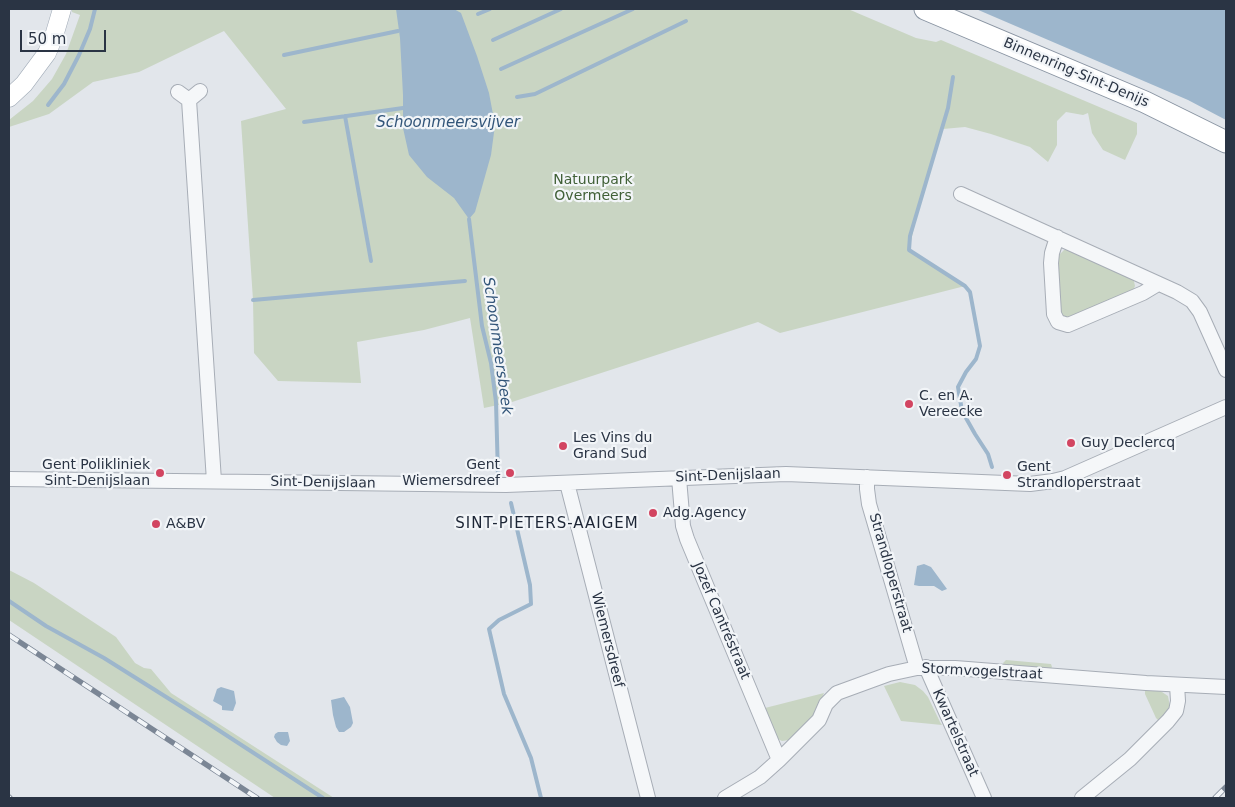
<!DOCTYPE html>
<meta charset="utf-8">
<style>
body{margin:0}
#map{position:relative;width:1235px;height:807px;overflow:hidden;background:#e2e6eb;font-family:"DejaVu Sans",sans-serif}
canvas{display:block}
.frame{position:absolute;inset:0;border:10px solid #2a3444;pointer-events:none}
.scale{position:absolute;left:20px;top:30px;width:86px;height:22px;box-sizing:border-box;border:2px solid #2a3444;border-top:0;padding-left:6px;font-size:15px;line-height:18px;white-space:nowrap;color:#2a3444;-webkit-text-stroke:4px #f2f5f8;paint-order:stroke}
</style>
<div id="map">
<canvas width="1235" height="807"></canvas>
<div class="frame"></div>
<div class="scale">50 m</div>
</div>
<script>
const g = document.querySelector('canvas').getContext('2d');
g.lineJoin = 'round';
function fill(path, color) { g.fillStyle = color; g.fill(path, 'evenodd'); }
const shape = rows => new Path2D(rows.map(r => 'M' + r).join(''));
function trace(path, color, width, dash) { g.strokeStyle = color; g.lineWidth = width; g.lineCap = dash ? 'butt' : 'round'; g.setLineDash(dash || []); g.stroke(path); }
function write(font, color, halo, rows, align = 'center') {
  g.font = font + ' "DejaVu Sans",sans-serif'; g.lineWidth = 4.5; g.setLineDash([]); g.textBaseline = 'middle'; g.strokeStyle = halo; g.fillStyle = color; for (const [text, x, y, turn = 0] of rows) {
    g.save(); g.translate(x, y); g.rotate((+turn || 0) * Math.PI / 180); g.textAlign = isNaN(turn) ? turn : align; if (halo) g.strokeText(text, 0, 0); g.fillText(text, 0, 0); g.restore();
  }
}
const green = shape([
 [72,9,848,9,916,38,936,42,941,40,1137,123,1137,134,1125,160,1103,150,1092,133,1088,113,1083,115,1066,112,1057,121,1057,145,1048,162,1030,147,991,134,965,127,943,129,921,197,909,250,965,286,780,333,758,322,512,402,484,408,470,318,424,330,357,342,361,383,278,381,254,353,253,300,241,121,286,109,224,31,139,72,93,82,49,114,9,127,9,120,33,101,52,79,66,54,80,15,72,12],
 [1073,249,1133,277,1135,286,1132,293,1070,318,1063,316,1059,311,1057,257,1064,250],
 [9,570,34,583,116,637,135,663,144,668,151,669,171,693,334,798,275,798,9,620],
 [1006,660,1051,664,1052,667,1050,670,1005,666,1003,663],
 [900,682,915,685,923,691,928,697,940,722,942,725,901,721,884,686],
 [1145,690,1159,690,1168,696,1170,707,1168,712,1159,721,1156,718,1145,694],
 [824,693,815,714,809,721,789,740,782,741,776,738,765,708]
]);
const water = shape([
 [396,9,454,9,461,13,477,56,489,93,495,125,491,155,482,187,475,212,469,219,454,198,427,177,409,155,403,128,403,95,400,38],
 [976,9,1225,9,1226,120,1188,100],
 [924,564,931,567,947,589,942,591,934,586,919,586,914,585,917,566],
 [221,687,234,691,236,703,233,711,222,710,222,706,213,701,217,689],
 [344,697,350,707,353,723,351,727,344,732,339,732,336,727,333,715,331,700],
 [278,732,288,732,290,741,287,746,281,745,277,742,274,737,275,734]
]);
const stream = shape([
 [478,14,490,9],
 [493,40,561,9],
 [284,55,398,31],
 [501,69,633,9],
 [953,77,948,108,910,236,909,250,965,286,970,292,980,346,976,359,966,372,958,387,962,411,975,434,988,454,992,467],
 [517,97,535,94,686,21],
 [48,105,64,84,79,55,90,29,95,9],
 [345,116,371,261],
 [304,122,403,108],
 [469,219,482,326,491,363,496,402,498,476],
 [253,300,465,281],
 [511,503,530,585,531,604,499,620,489,629,504,694,531,758,541,798],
 [9,601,46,626,104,658,206,722,323,798]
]);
const minor = shape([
 [200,91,189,100,214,481],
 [178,92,189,100],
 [961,194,1177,292,1192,301,1200,312,1226,370],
 [1057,237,1052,253,1051,263,1054,314,1058,322,1068,325,1143,293,1158,284],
 [867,477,867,489,869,504,917,668],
 [679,478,683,526,687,539,779,760],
 [9,479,506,485,786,474,1030,484,1053,481,1065,478,1226,407],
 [567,483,648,798],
 [926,667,984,798],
 [725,798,760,777,779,760,819,720,826,704,837,693,889,674,917,668,955,668,1146,683,1226,687],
 [1082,798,1130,759,1168,721,1176,711,1178,701,1177,685]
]);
const major = shape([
 [9,98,24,84,47,53,54,36,62,9]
]);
const highway = shape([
 [925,9,1145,102,1226,142]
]);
const rail = shape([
 [9,635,257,798],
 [9,797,10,798],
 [1215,798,1226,787]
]);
const markers = [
 [909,404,5,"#d24561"],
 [1071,443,5,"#d24561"],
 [563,446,5,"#d24561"],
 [160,473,5,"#d24561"],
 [510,473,5,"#d24561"],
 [1007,475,5,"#d24561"],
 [653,513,5,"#d24561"],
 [156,524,5,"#d24561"]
];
const streetNames = [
 ["Binnenring-Sint-Denijs",1076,73,23],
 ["Sint-Denijslaan",728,476,-2],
 ["Sint-Denijslaan",323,483,1],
 ["Strandloperstraat",890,573,74],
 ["Jozef Cantréstraat",721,621,67],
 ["Wiemersdreef",607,640,76],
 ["Stormvogelstraat",982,672,3],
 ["Kwartelstraat",955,733,66]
];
const parkNames = [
 ["Natuurpark",593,180],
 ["Overmeers",593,196]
];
const poiNames = [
 ["C. en A.",919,396],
 ["Vereecke",919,412],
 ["Les Vins du",573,438],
 ["Grand Sud",573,454],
 ["Guy Declercq",1081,443],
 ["Gent Polikliniek",150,465,"right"],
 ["Sint-Denijslaan",150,481,"right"],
 ["Gent",500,465,"right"],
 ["Wiemersdreef",500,481,"right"],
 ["Gent",1017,467],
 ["Strandloperstraat",1017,483],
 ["Adg.Agency",663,513],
 ["A&BV",166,524]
];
const waterNames = [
 ["Schoonmeersvijver",448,123],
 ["Schoonmeersbeek",497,346,82]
];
const neighbourhoodNames = [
 ["SINT-PIETERS-AAIGEM",547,524]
];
fill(green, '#c9d5c3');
fill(water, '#9db6cc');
trace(stream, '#9db6cc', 4);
trace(minor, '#a7adb6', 16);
trace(major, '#a1abb7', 19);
trace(highway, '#8994a2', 23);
trace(minor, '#f5f7f9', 14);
trace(major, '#fff', 18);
trace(highway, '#fff', 21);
trace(rail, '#7b8695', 5.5);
trace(rail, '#f2f5f8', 4, [11]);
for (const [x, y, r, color] of markers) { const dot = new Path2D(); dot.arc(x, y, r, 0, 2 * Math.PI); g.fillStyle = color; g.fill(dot); trace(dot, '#f2f5f8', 2); }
write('14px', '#2a3444', '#f2f5f8', streetNames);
write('14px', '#406037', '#f2f5f8', parkNames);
write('14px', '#2a3444', '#f2f5f8', poiNames, 'left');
write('italic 15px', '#325579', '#f2f5f8', waterNames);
g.letterSpacing = '1px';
write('15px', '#1c2535', '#f2f5f8', neighbourhoodNames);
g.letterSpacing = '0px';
</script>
